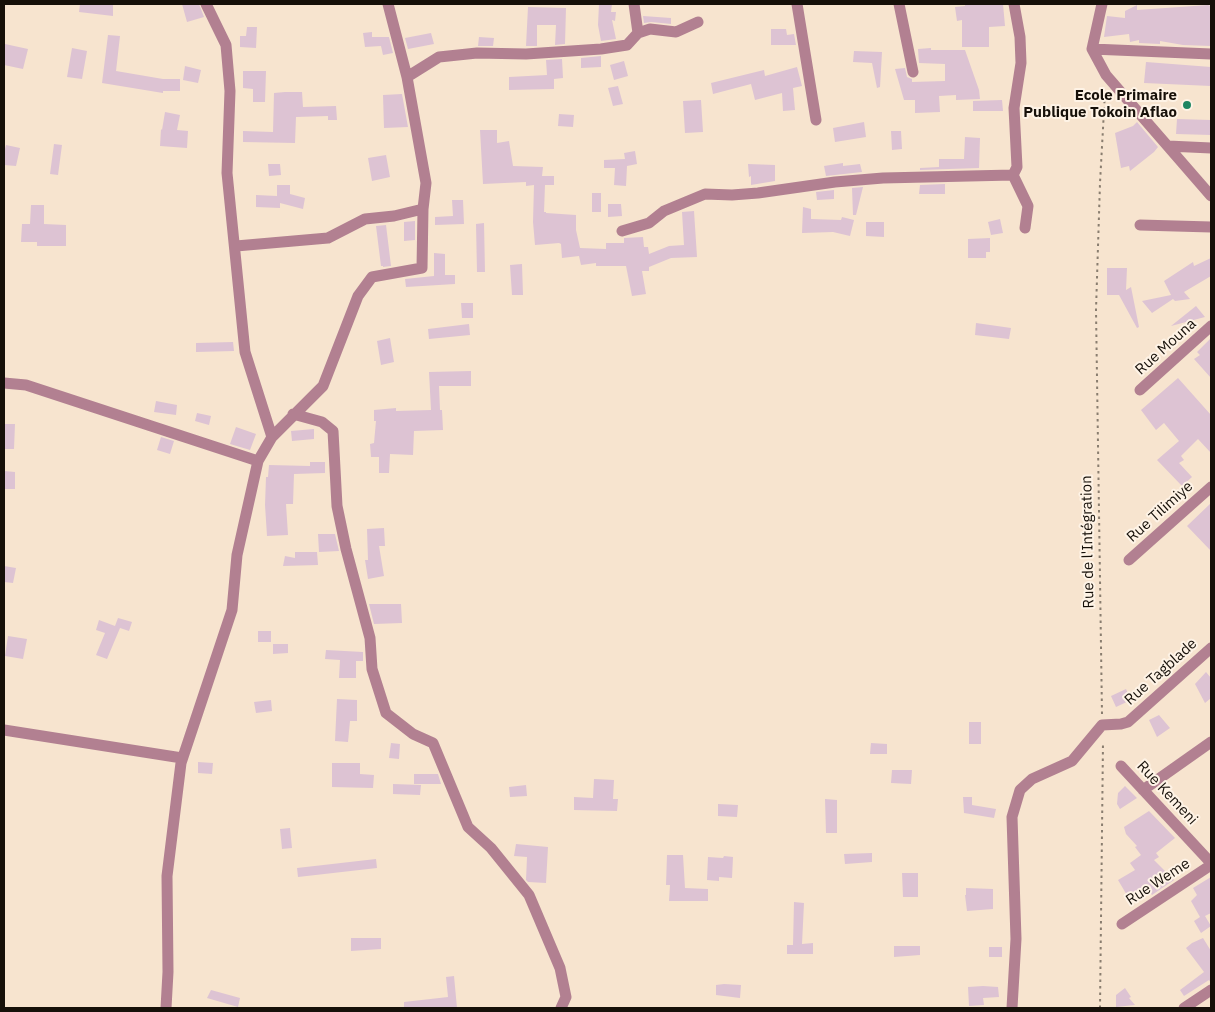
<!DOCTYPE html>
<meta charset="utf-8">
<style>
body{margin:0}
#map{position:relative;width:1215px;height:1012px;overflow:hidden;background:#f7e4cf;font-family:"IBM Plex Sans",sans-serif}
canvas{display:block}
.frame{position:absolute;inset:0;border:5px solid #161009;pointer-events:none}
</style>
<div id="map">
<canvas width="1215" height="1012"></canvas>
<div class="frame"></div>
</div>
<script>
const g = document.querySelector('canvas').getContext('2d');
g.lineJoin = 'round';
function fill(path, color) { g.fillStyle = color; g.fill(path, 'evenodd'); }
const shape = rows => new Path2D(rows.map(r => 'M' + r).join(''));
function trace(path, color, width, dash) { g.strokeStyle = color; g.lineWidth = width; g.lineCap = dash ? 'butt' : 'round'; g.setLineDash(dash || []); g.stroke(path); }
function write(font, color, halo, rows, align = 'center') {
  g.font = font + ' "IBM Plex Sans",sans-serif'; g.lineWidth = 4; g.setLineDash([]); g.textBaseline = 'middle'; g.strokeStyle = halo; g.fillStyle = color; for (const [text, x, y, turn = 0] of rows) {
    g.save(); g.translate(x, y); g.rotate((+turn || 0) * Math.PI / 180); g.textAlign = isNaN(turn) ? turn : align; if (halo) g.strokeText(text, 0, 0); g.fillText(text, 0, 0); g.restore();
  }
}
const building = shape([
 [80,4,113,4,113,16,79,12],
 [182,4,199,4,204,17,187,22],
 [599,4,612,4,611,12,616,12,615,21,612,20,616,39,601,41,598,25],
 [965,4,1003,4,1005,26,989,27,989,47,962,47,962,20,957,21,955,7,965,6],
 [1137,5,1137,10,1208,5,1211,6,1211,46,1183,45,1160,41,1160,44,1139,43,1139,40,1130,42,1129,34,1104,37,1107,16,1125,18,1125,11],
 [528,7,566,8,565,44,555,45,556,25,537,25,537,46,526,46],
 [643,16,671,18,671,24,651,22,644,23],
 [247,27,257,27,256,48,240,47,240,36,246,36],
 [771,29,786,29,787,35,794,34,796,45,771,45],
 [372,32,372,37,389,37,393,53,383,55,381,46,365,47,363,33],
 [431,33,434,44,408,49,405,38],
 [108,35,120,36,116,71,163,79,180,79,180,91,163,91,163,93,102,83],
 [479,37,494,38,493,46,478,46],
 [5,44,28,49,23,69,4,65],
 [72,48,87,51,82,79,67,77],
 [931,48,931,50,965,50,979,90,980,99,956,100,956,95,939,96,940,112,915,113,915,100,904,100,895,69,905,68,907,77,912,79,912,82,945,81,945,64,919,63,918,49],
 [854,51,882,52,880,87,877,88,872,63,853,62],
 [601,56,601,67,581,68,581,58],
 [562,59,563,78,554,79,554,89,509,90,509,77,547,75,546,60],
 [624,61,628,76,614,80,610,65],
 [1146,62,1211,67,1211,86,1144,83],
 [185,66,201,70,198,83,183,80],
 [797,67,802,86,793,88,795,110,783,111,782,93,755,100,751,84,713,94,711,83,764,70,765,76],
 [243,71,266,71,265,102,253,102,253,89,243,88],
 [618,86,623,104,613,106,608,88],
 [285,92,302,92,303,107,336,106,337,120,328,120,328,116,296,117,295,143,243,142,243,131,273,132,274,93],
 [402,94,408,127,384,128,383,95],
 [701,100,703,132,685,133,683,101],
 [1002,100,1003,111,973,111,973,101],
 [165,112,180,115,177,130,188,131,187,148,160,146,161,129,162,130],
 [559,114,574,115,573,127,558,126],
 [1177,119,1211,120,1211,135,1176,134],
 [864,122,866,137,835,142,833,128],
 [1137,122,1158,147,1154,152,1130,171,1129,166,1121,168,1115,133,1133,126],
 [480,130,497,130,497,143,509,141,513,166,543,167,542,176,554,176,554,185,545,185,544,212,546,212,546,213,576,215,576,230,580,248,606,249,606,243,624,243,624,238,643,237,644,247,648,247,649,254,669,246,684,245,682,212,694,211,697,257,671,258,649,267,649,271,642,271,646,294,632,296,626,266,596,266,596,263,581,265,579,256,562,258,561,244,559,243,535,245,533,222,534,185,526,186,526,182,483,184],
 [891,131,901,131,902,149,892,150],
 [965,137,980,138,979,168,920,170,920,168,939,167,939,159,964,159],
 [54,144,62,145,58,175,50,174],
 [6,145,20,148,16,166,4,165,4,153],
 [635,151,637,164,627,166,626,186,614,185,615,168,604,168,604,160,625,159,624,153],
 [386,155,390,177,372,181,368,158],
 [843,163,843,166,860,164,862,172,826,176,824,166],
 [268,164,280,164,281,175,269,176],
 [748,164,775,165,775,181,751,185,751,176,749,177],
 [945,184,945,194,919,194,920,185],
 [277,185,290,185,290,194,305,198,303,209,280,203,280,208,256,207,256,195,277,196],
 [863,187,856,215,853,215,852,188],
 [834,190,834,199,817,200,816,192],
 [592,193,601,193,601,212,592,212],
 [452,200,463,200,464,224,435,225,435,217,453,216],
 [608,204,621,204,622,216,608,217],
 [31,205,44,205,44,224,66,225,66,246,37,246,37,242,21,242,22,224,30,224],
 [803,207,811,209,811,219,841,220,842,217,854,220,850,236,833,232,802,233],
 [1000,219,1003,233,991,235,988,222],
 [415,221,415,240,404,241,404,222],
 [866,222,884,222,884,237,866,236],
 [484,223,485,272,477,272,476,224],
 [386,225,391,266,383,267,383,266,381,266,376,226],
 [990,238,990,252,986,252,986,258,968,258,968,239],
 [434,253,445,254,445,275,455,275,455,284,406,287,405,279,434,276],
 [1211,258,1211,276,1184,292,1190,299,1175,301,1173,299,1152,313,1142,301,1171,295,1164,281,1193,262,1194,266],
 [522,264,523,295,512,295,510,265],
 [1107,268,1127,268,1126,290,1131,287,1139,327,1137,328,1119,295,1107,295],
 [461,303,473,303,473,318,462,318],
 [1196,306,1205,317,1171,326],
 [976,323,1011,328,1009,339,975,335],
 [469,324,470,335,429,339,428,329],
 [390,338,394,362,381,365,377,341],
 [1211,338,1211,378,1194,359,1200,355,1197,352],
 [233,342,234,351,196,352,196,343],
 [471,371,471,386,439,386,440,410,442,410,443,430,414,431,413,455,390,454,389,473,379,473,379,457,371,457,370,444,374,443,376,421,374,421,374,410,396,408,396,411,431,410,429,372],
 [1178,378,1211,415,1211,453,1198,439,1181,456,1184,460,1179,463,1192,477,1182,486,1157,460,1179,441,1164,423,1156,430,1141,410],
 [156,401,177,405,176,415,154,412],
 [197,413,211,416,209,425,195,421],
 [4,424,15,424,14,449,4,449],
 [236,427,256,434,250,450,230,444],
 [314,429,314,439,292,441,291,431],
 [161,437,174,441,170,454,157,450],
 [310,462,325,462,325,473,294,474,293,504,286,504,288,535,267,536,265,505,266,477,268,477,269,465,310,466],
 [4,471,15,472,15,489,4,489],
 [1211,503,1211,551,1187,526],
 [384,528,385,546,379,546,384,576,368,579,365,560,368,560,367,529],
 [318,534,335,534,339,551,319,552],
 [295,552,317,552,318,565,283,566,285,556,295,558],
 [4,566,16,568,13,583,4,582],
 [369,604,401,604,402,623,374,624],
 [118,618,132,622,129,631,120,628,107,659,96,655,105,633,96,630,99,620,115,626],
 [258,631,271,631,271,642,258,642],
 [8,636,27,639,23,659,5,656],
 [273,644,288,644,288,653,273,654],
 [326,650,363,652,363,661,356,661,356,678,339,678,340,660,325,659],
 [1206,672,1211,678,1211,698,1205,703,1195,684],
 [1126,689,1131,700,1116,707,1111,696],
 [337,699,357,700,357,721,350,721,348,742,335,741],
 [271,700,272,711,256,713,254,702],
 [1159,715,1170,728,1157,737,1149,720],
 [969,722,981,722,981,744,969,744],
 [391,743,400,744,399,759,389,758],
 [871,743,887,744,887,754,870,754],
 [198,762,213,763,212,774,198,773],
 [332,763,360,763,360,774,374,775,373,788,332,787],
 [892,770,912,770,911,784,891,783],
 [414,774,438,774,441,784,414,784],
 [594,779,614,780,613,799,618,799,617,811,574,810,574,797,593,798],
 [393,784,421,785,420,795,393,794],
 [526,785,527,796,510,797,509,787],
 [1125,786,1137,798,1120,809,1117,804,1118,793],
 [963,797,972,797,972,805,996,809,994,818,964,813],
 [825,799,837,800,837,833,826,833],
 [718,804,738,805,737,817,718,816],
 [1149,811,1175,838,1156,853,1159,857,1154,860,1174,880,1152,895,1149,891,1131,902,1118,880,1135,870,1130,863,1141,855,1135,847,1137,846,1126,834,1124,827],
 [290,828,292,848,282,849,280,829],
 [516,844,548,847,546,883,528,882,526,880,527,857,514,856],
 [872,853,872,862,845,864,844,854],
 [667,855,683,855,685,888,708,889,708,901,669,901,670,885,666,885],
 [724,856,733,857,732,878,719,877,719,881,707,880,708,857,723,858],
 [376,859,377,868,298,877,297,868],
 [902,873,918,873,918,897,903,897],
 [1211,877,1211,913,1205,916,1211,926,1201,933,1194,921,1200,917,1191,901,1197,895,1193,888],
 [966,888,993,889,993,909,967,911,965,895,966,895],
 [794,902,804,903,802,944,813,943,813,954,787,954,787,945,793,945],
 [351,938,381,938,381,949,351,951],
 [1203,938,1211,951,1211,983,1209,980,1184,996,1180,990,1204,972,1186,948,1192,943],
 [894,946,920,946,920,955,894,957],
 [989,947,1002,947,1002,957,989,957],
 [454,976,457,1008,404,1008,404,1002,448,997,446,977],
 [724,984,741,985,740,998,716,995,716,985],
 [983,986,998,987,999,997,983,998,984,1005,969,1006,968,987],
 [1125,988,1131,997,1129,998,1135,1005,1116,1007,1116,995],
 [211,990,240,998,238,1007,207,998]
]);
const path = shape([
 [1102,714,1096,310,1100,183,1105,92],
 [1100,1008,1103,742]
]);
const minor = shape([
 [206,4,226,45,230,91,227,173,245,352,272,437],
 [634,4,638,33],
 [797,4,816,120],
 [899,4,913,72],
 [1102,4,1092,49,1106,75,1211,196],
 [1092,49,1211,54],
 [407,77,439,57,477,53,526,54,601,49,627,45,638,33,650,29,676,32,698,22],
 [1168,146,1211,148],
 [1013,175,1028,206,1025,228],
 [1140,225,1211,227],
 [622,231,649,223,664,211,705,194,732,195,758,193,835,182,883,178,1013,175,1017,167,1014,108,1021,63,1020,37,1014,4],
 [236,246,328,238,365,219,394,216,423,209,426,183,407,77,388,4],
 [4,383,26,385,258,461],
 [1140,390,1211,326],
 [293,414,322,422,333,431,337,506,346,549,370,638,372,669,386,713,413,734,433,743,468,827,491,848,529,895,560,968,566,997,561,1008],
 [1129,560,1211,487],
 [4,730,182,758],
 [1121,766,1211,863],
 [1143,790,1211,742],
 [1122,924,1211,865],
 [166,1008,168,972,167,876,181,763,232,610,237,555,258,461,272,437,323,386,358,296,372,277,422,268,423,209],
 [1012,1008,1016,939,1012,817,1020,790,1032,779,1072,761,1102,725,1121,724,1128,722,1211,648],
 [1184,1008,1211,990]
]);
const markers = [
 [1187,105,5,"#1e8662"]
];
const poiNames = [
 ["Ecole Primaire",1177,96],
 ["Publique Tokoin Aflao",1177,113]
];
const streetNames = [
 ["Rue Mouna",1166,347,-42],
 ["Rue Tilimiye",1160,512,-42],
 ["Rue de l'Intégration",1088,542,-91],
 ["Rue Tagblade",1161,672,-42],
 ["Rue Kemeni",1167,793,47],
 ["Rue Weme",1158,882,-33]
];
fill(building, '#ddc3d3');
trace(path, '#897d6f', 2, [2.5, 4]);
trace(minor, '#b28091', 11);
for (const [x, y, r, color] of markers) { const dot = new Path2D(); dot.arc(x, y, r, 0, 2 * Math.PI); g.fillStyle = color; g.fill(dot); trace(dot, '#fef3e6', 2); }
write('bold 15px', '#161009', '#fef3e6', poiNames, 'right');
write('15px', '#161009', '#fef3e6', streetNames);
</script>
